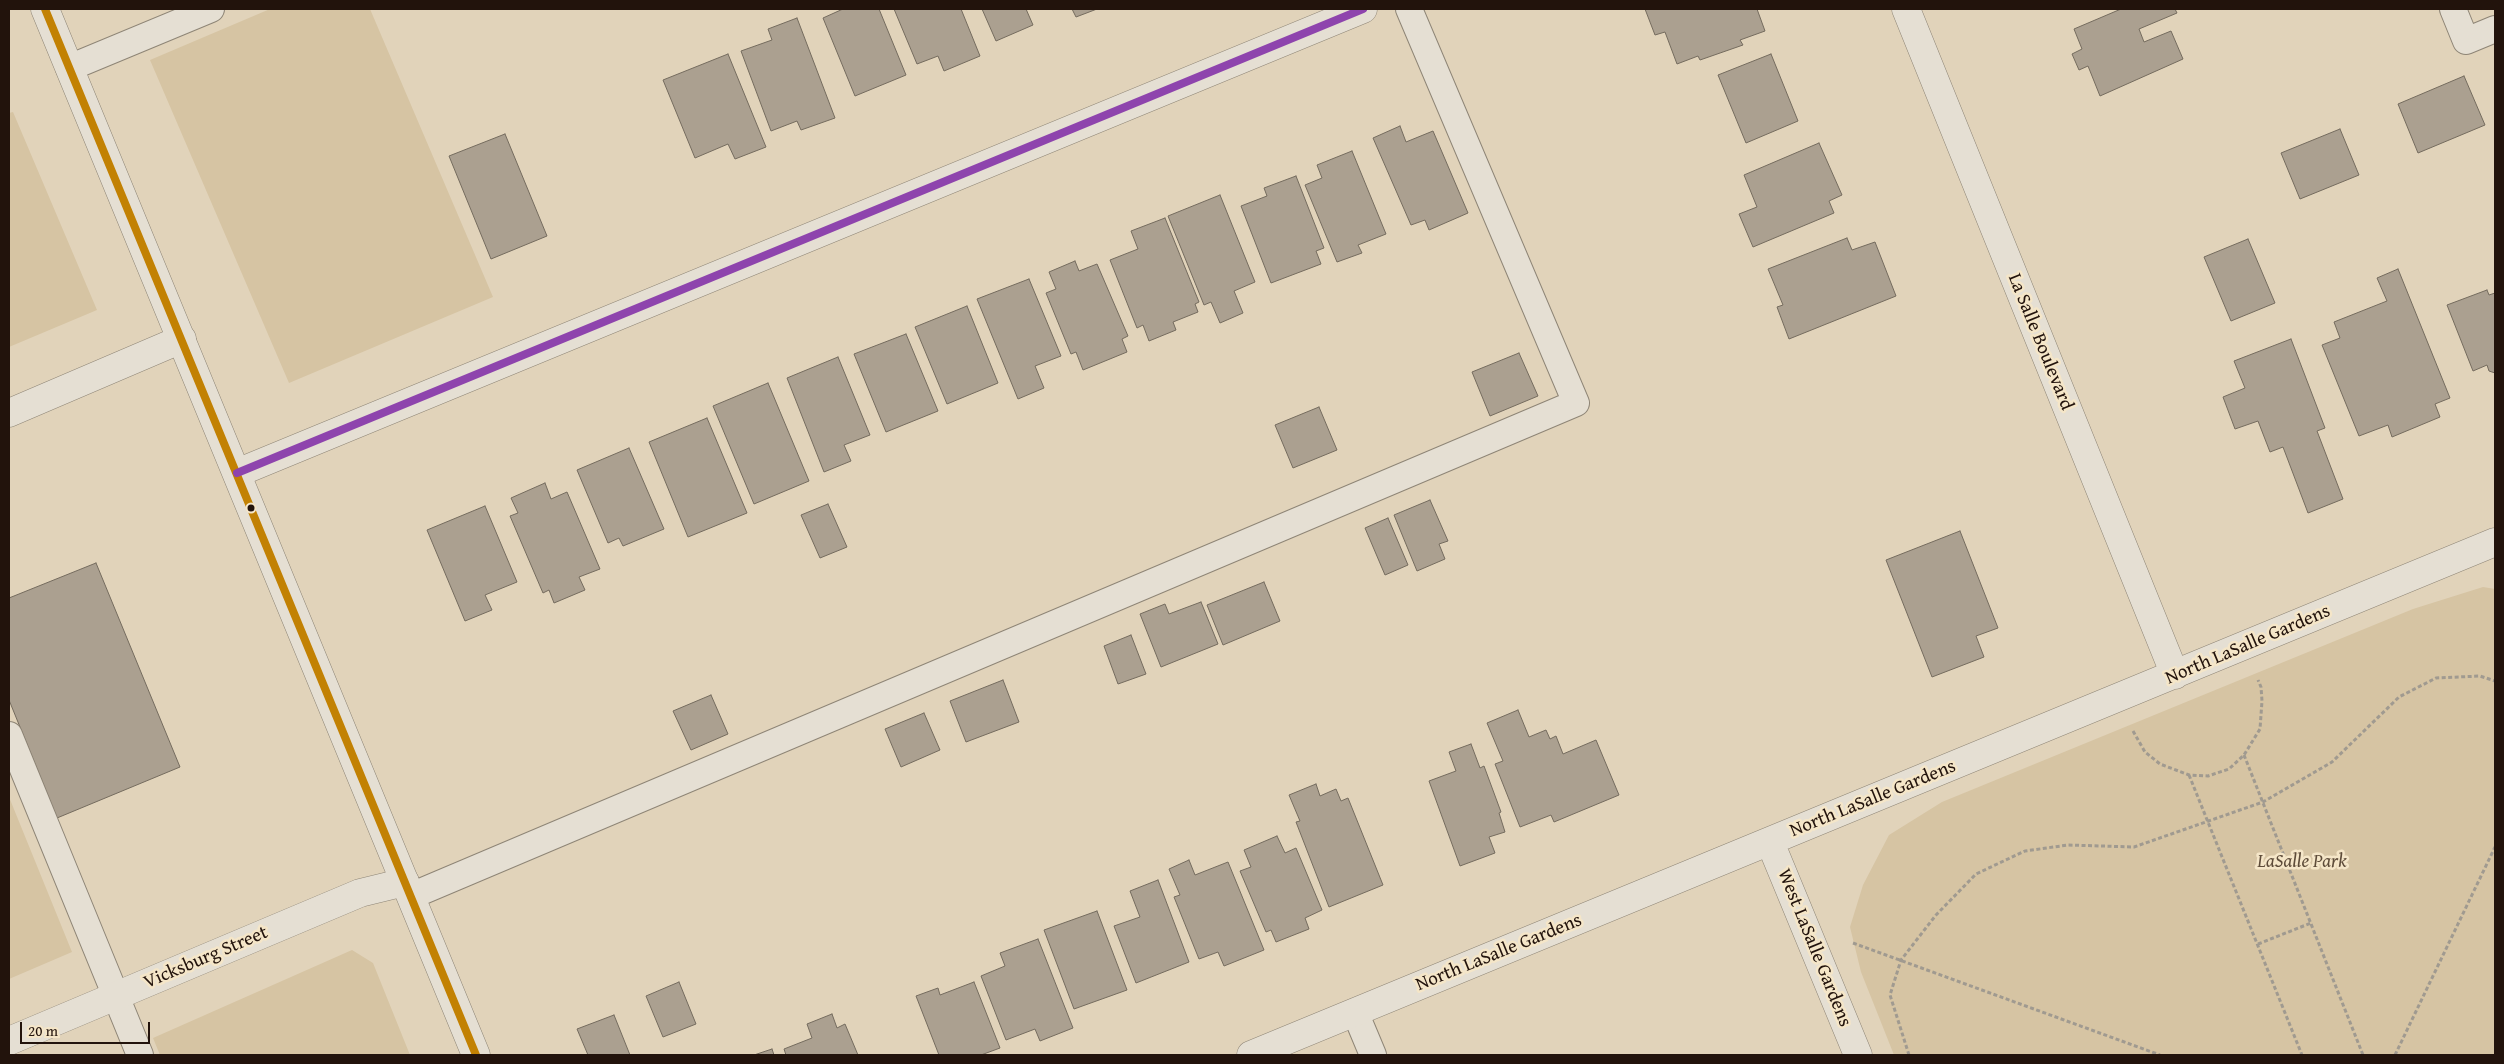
<!DOCTYPE html>
<style>
body{margin:0}
#map{position:relative;width:2504px;height:1064px;overflow:hidden;background:#e1d3ba;font-family:"Gentium Book Plus",serif}
canvas{display:block}
.frame{position:absolute;inset:0;border:10px solid #22130c;pointer-events:none}
.scale{position:absolute;left:20px;top:1022px;width:130px;height:22px;box-sizing:border-box;border:2px solid #22130c;border-top:0;padding-left:6px;font-size:15px;line-height:18px;white-space:nowrap;color:#22130c;-webkit-text-stroke:4px #f5e6c8;paint-order:stroke}
</style>
<div id="map">
<canvas width="2504" height="1064"></canvas>
<div class="frame"></div>
<div class="scale">20 m</div>
</div>
<script>
const g = document.querySelector('canvas').getContext('2d');
g.lineJoin = 'round';
function fill(path, color) { g.fillStyle = color; g.fill(path, 'evenodd'); }
const shape = rows => new Path2D(rows.map(r => 'M' + r).join(''));
function trace(path, color, width, dash) { g.strokeStyle = color; g.lineWidth = width; g.lineCap = dash ? 'butt' : 'round'; g.setLineDash(dash || []); g.stroke(path); }
function write(font, color, halo, rows, align = 'center') {
  g.font = font + ' "Gentium Book Plus",serif'; g.lineWidth = 5; g.setLineDash([]); g.textBaseline = 'middle'; g.strokeStyle = halo; g.fillStyle = color; for (const [text, x, y, turn = 0] of rows) {
    g.save(); g.translate(x, y); g.rotate((+turn || 0) * Math.PI / 180); g.textAlign = isNaN(turn) ? turn : align; if (halo) g.strokeText(text, 0, 0); g.fillText(text, 0, 0); g.restore();
  }
}
const green = shape([
 [270,9,370,9,493,297,289,383,150,60],
 [13,112,97,310,9,347,9,113],
 [2483,587,2495,589,2495,1055,1894,1055,1861,972,1850,927,1863,885,1889,835,1942,802,2413,609],
 [9,797,72,952,9,979],
 [352,950,373,963,410,1055,160,1055,153,1038]
]);
const building = shape([
 [843,9,879,9,906,75,855,96,823,18,843,9],
 [894,9,961,9,980,56,944,71,938,56,917,64,894,9],
 [982,9,1026,9,1033,25,996,41,982,9],
 [1072,9,1097,9,1076,17,1072,9],
 [1645,9,1757,9,1765,31,1740,40,1743,45,1700,60,1698,56,1677,64,1665,32,1655,35,1645,9],
 [2121,9,2175,9,2177,13,2139,29,2144,42,2171,31,2183,59,2100,96,2088,66,2079,70,2072,54,2082,49,2074,29,2121,9],
 [797,18,835,118,801,130,797,121,771,131,741,51,772,40,768,29,797,18],
 [728,54,766,147,735,159,728,144,695,158,663,80,728,54],
 [1771,54,1798,121,1746,143,1718,75,1771,54],
 [2464,76,2485,125,2418,153,2398,104,2464,76],
 [1400,126,1406,142,1433,131,1468,213,1429,230,1425,220,1411,225,1373,138,1400,126],
 [2340,129,2359,175,2300,199,2281,153,2340,129],
 [505,134,547,236,491,259,449,156,505,134],
 [1819,143,1842,195,1829,201,1834,213,1753,247,1739,214,1757,207,1744,175,1819,143],
 [1352,151,1386,234,1358,245,1362,253,1337,262,1305,185,1322,178,1317,165,1352,151],
 [1296,176,1324,248,1316,251,1321,264,1271,283,1241,206,1267,196,1264,188,1296,176],
 [1220,195,1255,282,1234,291,1243,313,1220,323,1211,302,1204,305,1168,216,1220,195],
 [1165,218,1199,302,1195,304,1198,312,1173,322,1176,330,1149,341,1143,325,1137,328,1110,260,1138,249,1131,231,1165,218],
 [1847,238,1852,250,1875,242,1896,296,1789,339,1777,307,1783,305,1768,269,1847,238],
 [2248,239,2275,303,2231,321,2204,257,2248,239],
 [1075,261,1079,271,1097,264,1128,336,1122,339,1127,352,1083,370,1076,352,1071,354,1046,293,1056,289,1049,272,1075,261],
 [2398,269,2450,398,2435,404,2440,417,2392,437,2388,425,2359,436,2322,345,2340,338,2334,322,2387,301,2377,278,2398,269],
 [1029,279,1061,356,1035,366,1044,388,1018,399,977,299,1029,279],
 [2487,290,2489,295,2495,293,2495,373,2489,371,2487,365,2473,371,2447,305,2487,290],
 [967,306,998,383,947,404,915,327,967,306],
 [906,334,938,411,886,432,854,354,906,334],
 [2291,339,2325,428,2317,431,2343,499,2308,513,2283,447,2270,452,2258,421,2235,429,2223,397,2245,388,2234,361,2291,339],
 [1519,353,1538,396,1490,416,1472,372,1519,353],
 [838,357,870,435,844,445,851,461,824,472,787,378,838,357],
 [768,383,809,481,754,504,713,406,768,383],
 [1319,407,1337,450,1293,468,1275,425,1319,407],
 [707,418,747,513,688,537,649,442,707,418],
 [629,448,664,529,623,546,619,538,608,543,577,470,629,448],
 [545,483,551,499,567,492,600,569,579,577,585,590,554,603,549,590,543,593,510,516,518,513,511,498,545,483],
 [1430,500,1448,541,1439,544,1445,559,1417,571,1394,515,1430,500],
 [828,504,847,547,820,558,801,515,828,504],
 [485,506,517,582,485,595,492,610,465,621,427,530,485,506],
 [1388,518,1408,565,1385,575,1365,528,1388,518],
 [1960,531,1998,628,1976,636,1984,657,1932,677,1886,560,1960,531],
 [96,563,180,767,57,818,9,700,9,598,96,563],
 [1264,582,1280,621,1223,645,1207,605,1264,582],
 [1201,602,1218,644,1161,667,1140,614,1165,604,1169,614,1201,602],
 [1131,635,1146,674,1118,684,1104,646,1131,635],
 [1003,680,1019,722,966,742,950,701,1003,680],
 [711,695,728,734,691,750,673,711,711,695],
 [1518,710,1529,737,1546,730,1550,739,1556,736,1563,754,1596,740,1619,795,1554,822,1551,815,1520,827,1495,764,1503,761,1487,723,1518,710],
 [924,713,940,750,901,767,885,729,924,713],
 [1471,744,1480,768,1484,766,1501,812,1499,813,1505,832,1489,837,1495,853,1460,866,1429,781,1456,771,1449,752,1471,744],
 [1316,784,1320,796,1336,789,1341,801,1348,798,1383,885,1329,907,1296,822,1300,821,1289,795,1316,784],
 [1277,836,1285,853,1296,848,1322,910,1305,918,1309,929,1276,942,1271,930,1266,932,1240,871,1251,867,1244,850,1277,836],
 [1189,860,1195,875,1228,862,1264,950,1224,966,1218,952,1199,959,1174,897,1180,895,1169,869,1189,860],
 [1158,880,1189,962,1136,983,1114,926,1140,917,1130,891,1158,880],
 [1097,911,1127,990,1074,1009,1044,930,1097,911],
 [1038,939,1073,1028,1040,1041,1035,1029,1006,1040,981,976,1005,966,1000,953,1038,939],
 [679,982,696,1024,663,1037,646,996,679,982],
 [974,982,1000,1048,981,1055,939,1055,916,996,938,988,940,995,974,982],
 [832,1014,837,1028,845,1024,858,1055,786,1055,784,1049,812,1038,807,1024,832,1014],
 [614,1015,630,1055,588,1055,577,1029,614,1015],
 [772,1049,774,1055,754,1055,772,1049]
]);
const path = shape([
 [2133,731,2145,752,2160,764,2189,775,2208,776,2229,769,2244,755,2260,729,2262,701,2261,687,2258,680],
 [2244,755,2363,1055],
 [2189,775,2302,1055],
 [1853,943,2160,1055],
 [2258,944,2311,923],
 [1909,1055,1890,995,1901,960,1936,915,1976,874,2025,851,2068,845,2134,847,2263,802,2332,762,2399,697,2436,678,2480,676,2495,681],
 [2395,1055,2495,847]
]);
const service = shape([
 [2453,9,2466,41,2495,29],
 [69,68,211,9],
 [9,735,140,1055],
 [411,896,1576,403,1409,9],
 [1355,1012,1373,1055]
]);
const minor = shape([
 [1906,9,2175,675],
 [9,413,182,339],
 [237,473,1363,9],
 [1770,842,1858,1055],
 [9,1041,360,893,405,882],
 [1251,1055,2495,542]
]);
const tertiary = shape([
 [45,9,476,1055]
]);
const bus1 = shape([
 [45,9,476,1055]
]);
const bus2 = shape([
 [237,473,1363,9]
]);
const markers = [
 [251,508,4.5,"#22130c"]
];
const streetNames = [
 ["La Salle Boulevard",2040,342,68],
 ["North LaSalle Gardens",2248,645,-23],
 ["North LaSalle Gardens",1873,799,-22],
 ["West LaSalle Gardens",1814,948,68],
 ["North LaSalle Gardens",1499,953,-22],
 ["Vicksburg Street",206,958,-23]
];
const parkNames = [
 ["LaSalle Park",2302,862]
];
fill(green, '#d6c4a3');
fill(building, '#aba090');
trace(building, '#746b5e', 1);
trace(service, '#8e8576', 28);
trace(minor, '#8e8576', 29);
trace(tertiary, '#8e8576', 29);
trace(path, '#a09a90', 3, [4, 2.5]);
trace(service, '#e5dfd3', 26);
trace(minor, '#e5dfd3', 28);
trace(tertiary, '#e5dfd3', 28);
trace(bus1, '#c28103', 8);
trace(bus2, '#8e44ad', 8);
for (const [x, y, r, color] of markers) { const dot = new Path2D(); dot.arc(x, y, r, 0, 2 * Math.PI); g.fillStyle = color; g.fill(dot); trace(dot, '#f5e6c8', 2); }
write('19px', '#22130c', '#f5e6c8', streetNames);
write('italic 19px', '#5e4c3a', '#f5e6c8', parkNames);
</script>
